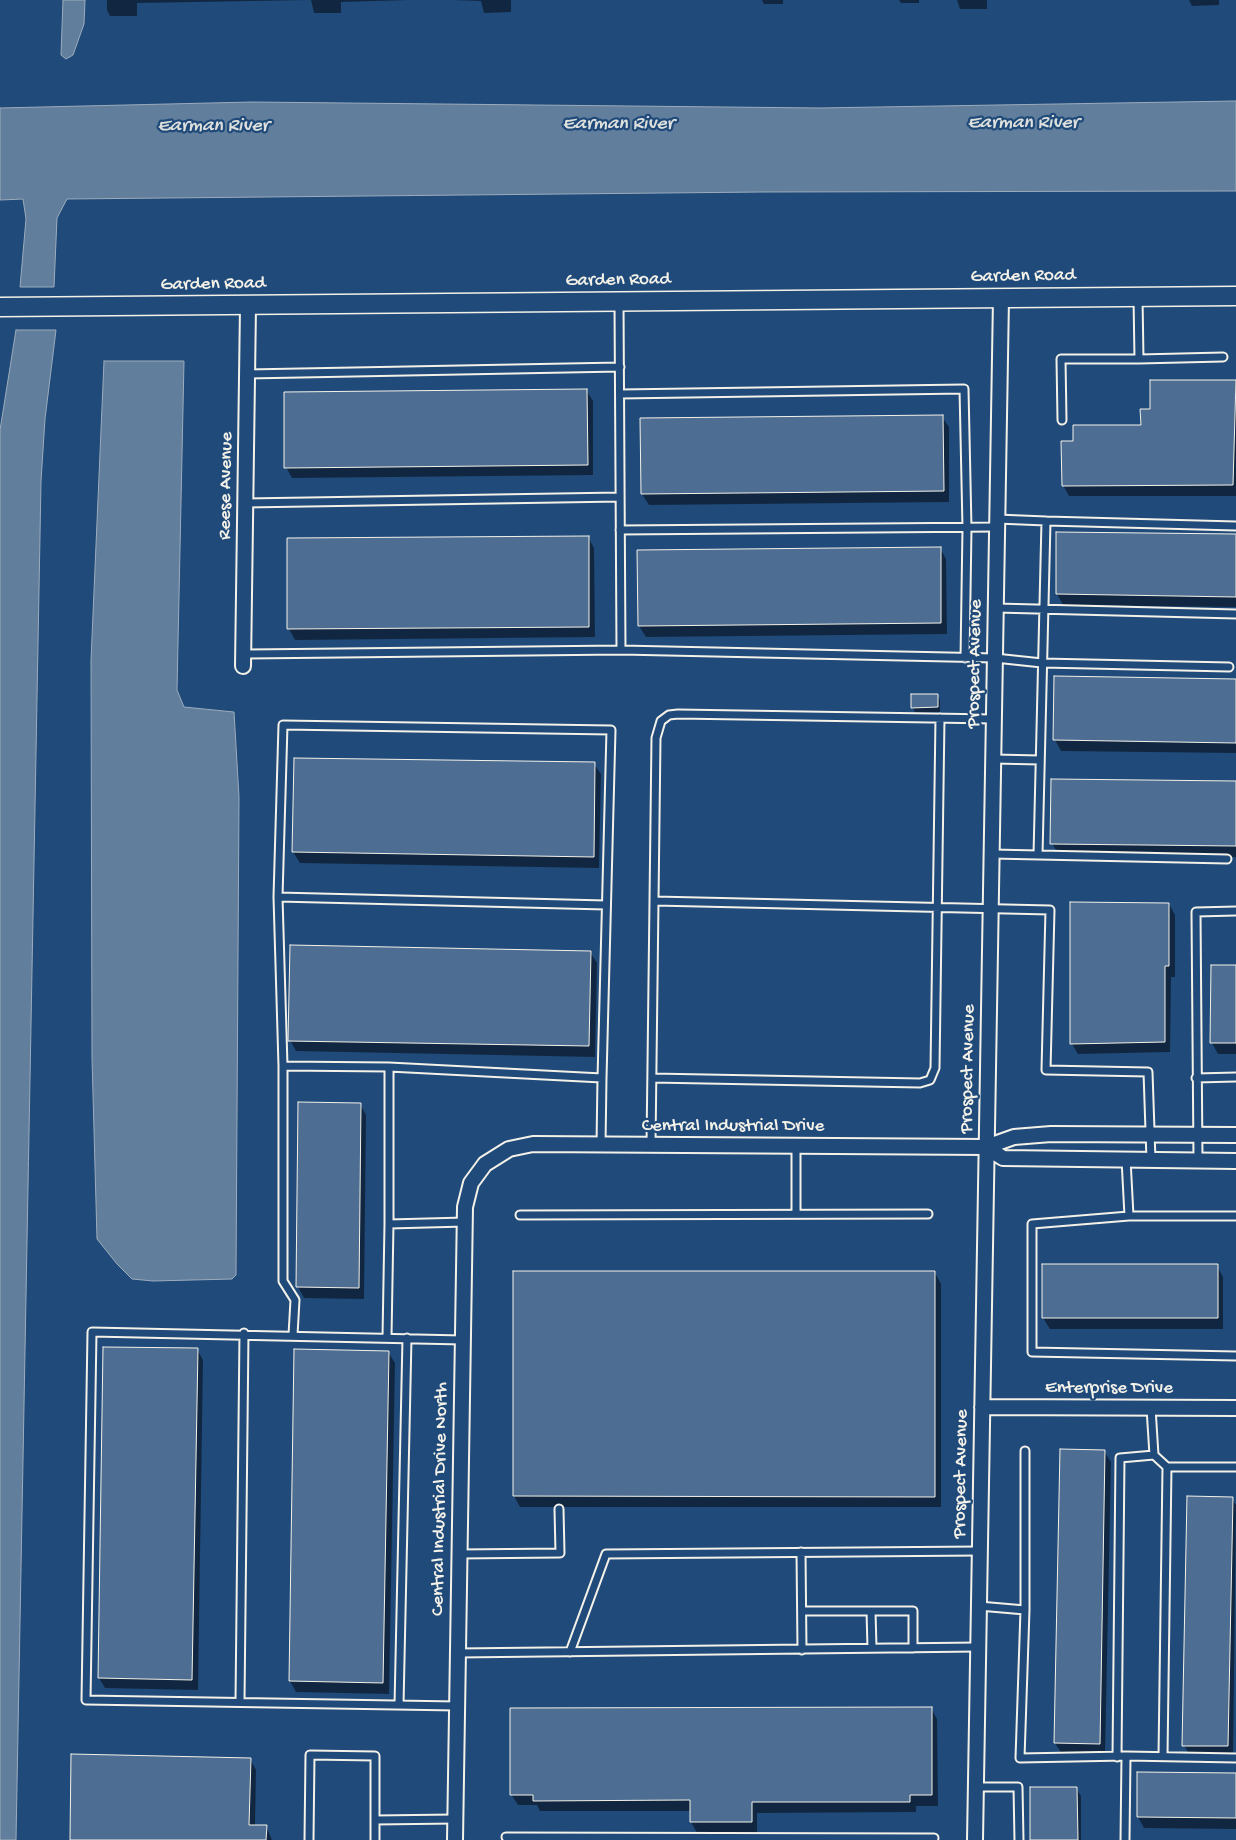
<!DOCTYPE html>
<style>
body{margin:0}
canvas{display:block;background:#1f4a7a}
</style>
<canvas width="1236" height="1840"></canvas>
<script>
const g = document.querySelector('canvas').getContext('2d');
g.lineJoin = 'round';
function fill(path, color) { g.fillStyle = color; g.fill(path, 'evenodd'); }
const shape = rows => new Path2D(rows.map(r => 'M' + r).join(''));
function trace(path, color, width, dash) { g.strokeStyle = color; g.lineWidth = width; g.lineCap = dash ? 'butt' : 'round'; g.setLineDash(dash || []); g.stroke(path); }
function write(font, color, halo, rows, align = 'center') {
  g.font = font + ' "Gochi Hand",sans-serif'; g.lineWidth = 4.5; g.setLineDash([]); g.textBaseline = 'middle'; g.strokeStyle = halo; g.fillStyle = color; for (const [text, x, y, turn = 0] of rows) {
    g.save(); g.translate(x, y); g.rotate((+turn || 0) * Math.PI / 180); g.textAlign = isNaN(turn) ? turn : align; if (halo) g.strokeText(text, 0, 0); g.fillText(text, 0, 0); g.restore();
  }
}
const water = shape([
 [63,0,85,0,84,24,73,55,66,59,61,55,63,0],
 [1236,101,1236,191,762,192,67,199,57,218,54,287,20,287,26,219,23,199,0,200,0,108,252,102,819,108,1236,101],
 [16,330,56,330,45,419,41,481,16,1840,0,1840,0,430,16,330],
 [104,361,184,361,177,690,184,707,234,712,239,797,236,1275,232,1279,153,1281,132,1279,117,1264,97,1239,92,1058,91,660,104,361]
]);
const shadow = shape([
 [107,0,409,0,341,2,341,13,314,13,311,0,137,3,137,16,110,16,107,10],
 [451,0,511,0,511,12,484,13,481,1],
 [762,0,783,0,783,4,764,4],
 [899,0,919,0,919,3,901,3],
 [957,0,987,0,987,9,960,9],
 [1219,0,1219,5,1192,6,1189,0],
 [1236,381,1236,496,1069,496,1063,485,1074,442,1142,426,1151,410,1151,382],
 [586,390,593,401,593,475,292,478,286,467],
 [942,417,949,427,949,502,649,505,642,494],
 [1236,536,1236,607,1063,605,1057,594],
 [588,537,594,548,595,637,295,640,289,629,288,539],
 [940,548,946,559,947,634,646,637,639,626],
 [1055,677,1236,680,1236,753,1061,751,1055,740],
 [937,695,940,700,940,712,915,712,912,707],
 [295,759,594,764,601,774,599,868,300,863,293,852],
 [1236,783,1236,857,1058,854,1052,843],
 [1169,904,1175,915,1175,977,1171,977,1170,1052,1078,1054,1072,1044],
 [590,952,597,963,595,1057,296,1051,290,1040],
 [1236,966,1236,1054,1218,1054,1212,1043],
 [360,1104,366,1115,364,1299,304,1298,298,1287],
 [1217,1266,1223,1277,1223,1329,1050,1329,1043,1318],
 [935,1273,941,1284,941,1507,520,1507,514,1496],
 [197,1349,203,1360,198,1690,105,1688,99,1678],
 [295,1350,388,1352,395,1363,389,1694,296,1692,290,1681],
 [1104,1451,1111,1462,1105,1755,1062,1754,1055,1743],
 [1232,1499,1236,1505,1233,1757,1190,1756,1184,1745],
 [931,1708,937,1719,938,1806,916,1806,916,1812,757,1813,757,1833,697,1833,691,1822,691,1811,540,1811,537,1805,518,1805,511,1794],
 [250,1759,256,1770,255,1826,266,1826,272,1840,71,1840],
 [1236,1774,1236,1829,1144,1828,1138,1817],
 [1076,1788,1081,1796,1081,1840,1031,1840]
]);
const building = shape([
 [1150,380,1236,380,1233,485,1062,486,1061,441,1073,441,1073,425,1141,425,1140,409,1150,409,1150,380],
 [587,389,588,465,284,468,284,392,587,389],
 [943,415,944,491,641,494,640,418,943,415],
 [1056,532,1236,534,1236,597,1056,594,1056,532],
 [589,536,589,627,287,629,287,538,589,536],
 [941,547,941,623,638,626,637,550,941,547],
 [1054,676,1236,679,1236,743,1053,740,1054,676],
 [911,694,938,694,938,707,911,708,911,694],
 [294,758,595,762,594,857,292,852,294,758],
 [1051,779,1236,781,1236,846,1050,844,1051,779],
 [1070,902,1169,903,1169,966,1165,966,1165,1042,1070,1044,1070,902],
 [290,945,591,951,589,1046,288,1041,290,945],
 [1211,965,1236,965,1236,1043,1210,1043,1211,965],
 [298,1102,361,1103,359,1288,296,1287,298,1102],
 [1042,1264,1218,1264,1218,1318,1042,1318,1042,1264],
 [513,1271,935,1271,935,1497,513,1496,513,1271],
 [103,1347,198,1348,192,1680,98,1678,103,1347],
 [294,1349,389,1351,383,1683,289,1681,294,1349],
 [1060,1449,1105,1450,1100,1744,1054,1743,1060,1449],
 [1187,1496,1233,1497,1228,1746,1182,1746,1187,1496],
 [932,1707,932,1795,910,1795,910,1802,752,1802,752,1822,690,1822,690,1800,533,1801,533,1795,510,1795,510,1708,932,1707],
 [71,1754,251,1758,249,1825,267,1825,266,1840,70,1840,71,1754],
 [1137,1772,1236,1773,1236,1818,1137,1817,1137,1772],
 [1030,1787,1077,1787,1078,1840,1030,1840,1030,1787]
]);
const service = shape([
 [619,302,621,650,995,658,1042,663,1229,667],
 [1139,359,1223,357],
 [247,374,620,367],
 [620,394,964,389,967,528,965,658],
 [1062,420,1061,359,1139,359,1138,297],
 [245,503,620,497],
 [997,519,1046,521,1038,855],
 [1046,521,1236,526],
 [620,530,997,527],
 [996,608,1236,614],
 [243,649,248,654,621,650],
 [994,759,1040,760],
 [992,854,1227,859],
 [278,897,606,905],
 [655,901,1050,910,1046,1070,1148,1072,1151,1160],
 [283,1066,389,1067,389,1224],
 [389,1067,602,1078,601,1145],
 [652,1078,920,1083,930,1080,935,1068,940,718],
 [1196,1078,1236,1077],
 [651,1145,656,738,661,721,669,715,678,714,994,719],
 [1126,1159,1129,1216,1032,1224,1032,1352,1236,1356],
 [1198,1159,1196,912,1236,911],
 [796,1214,796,1146],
 [520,1215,928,1214],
 [1129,1216,1236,1216],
 [293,1335,295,1300,283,1281,283,1066,278,897,283,725,611,730,602,1078],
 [387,1337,389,1224,465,1222],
 [1151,1408,1154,1455,1167,1467,1236,1467],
 [801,1552,802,1650],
 [459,1554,560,1553,559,1509],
 [979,1606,1025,1610,1020,1758,1126,1756,1236,1758],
 [1025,1610,1025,1451],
 [802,1611,913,1611,913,1648],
 [871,1611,872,1648],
 [570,1652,606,1554,980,1551],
 [458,1653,978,1647],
 [240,1701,244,1333],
 [399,1705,407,1338],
 [457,1706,86,1700,92,1332,463,1340],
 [1163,1756,1167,1467],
 [1117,1757,1120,1458,1154,1455],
 [976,1787,1018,1787,1019,1840],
 [375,1820,455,1819],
 [506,1837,934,1838],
 [309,1840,310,1755,375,1756,375,1840],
 [1125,1840,1126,1756]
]);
const minor = shape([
 [243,666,248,306],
 [986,1147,1003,1158,1236,1161],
 [982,1407,1236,1408],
 [455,1840,465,1207,471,1183,485,1164,509,1149,533,1144,986,1147,1014,1137,1051,1134,1236,1135],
 [975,1840,1001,298]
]);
const tertiary = shape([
 [0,307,1236,296]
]);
const streetNames = [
 ["Garden Road",1023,277,-1],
 ["Garden Road",618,281,-1],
 ["Garden Road",213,285,-1],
 ["Reese Avenue",227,486,-89],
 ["Prospect Avenue",976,664,-89],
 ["Prospect Avenue",969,1069,-89],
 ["Central Industrial Drive",733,1127],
 ["Enterprise Drive",1109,1389],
 ["Prospect Avenue",962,1474,-89],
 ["Central Industrial Drive North",441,1499,-89]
];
const waterNames = [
 ["Earman River",1023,124],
 ["Earman River",618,125],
 ["Earman River",213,127]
];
fill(water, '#627e9d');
trace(water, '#9cacbb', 1);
fill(shadow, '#0007');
fill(building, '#4d6e92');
trace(building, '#f4f1e8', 1);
trace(service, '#f4f1e8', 11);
trace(minor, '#f4f1e8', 18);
trace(tertiary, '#f4f1e8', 21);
trace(service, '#1f4a7a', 7);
trace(minor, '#1f4a7a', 14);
trace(tertiary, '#1f4a7a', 18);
write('19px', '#f4f1e8', '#1f4a7a', streetNames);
write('italic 20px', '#dee0dd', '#1f4a7a', waterNames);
</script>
